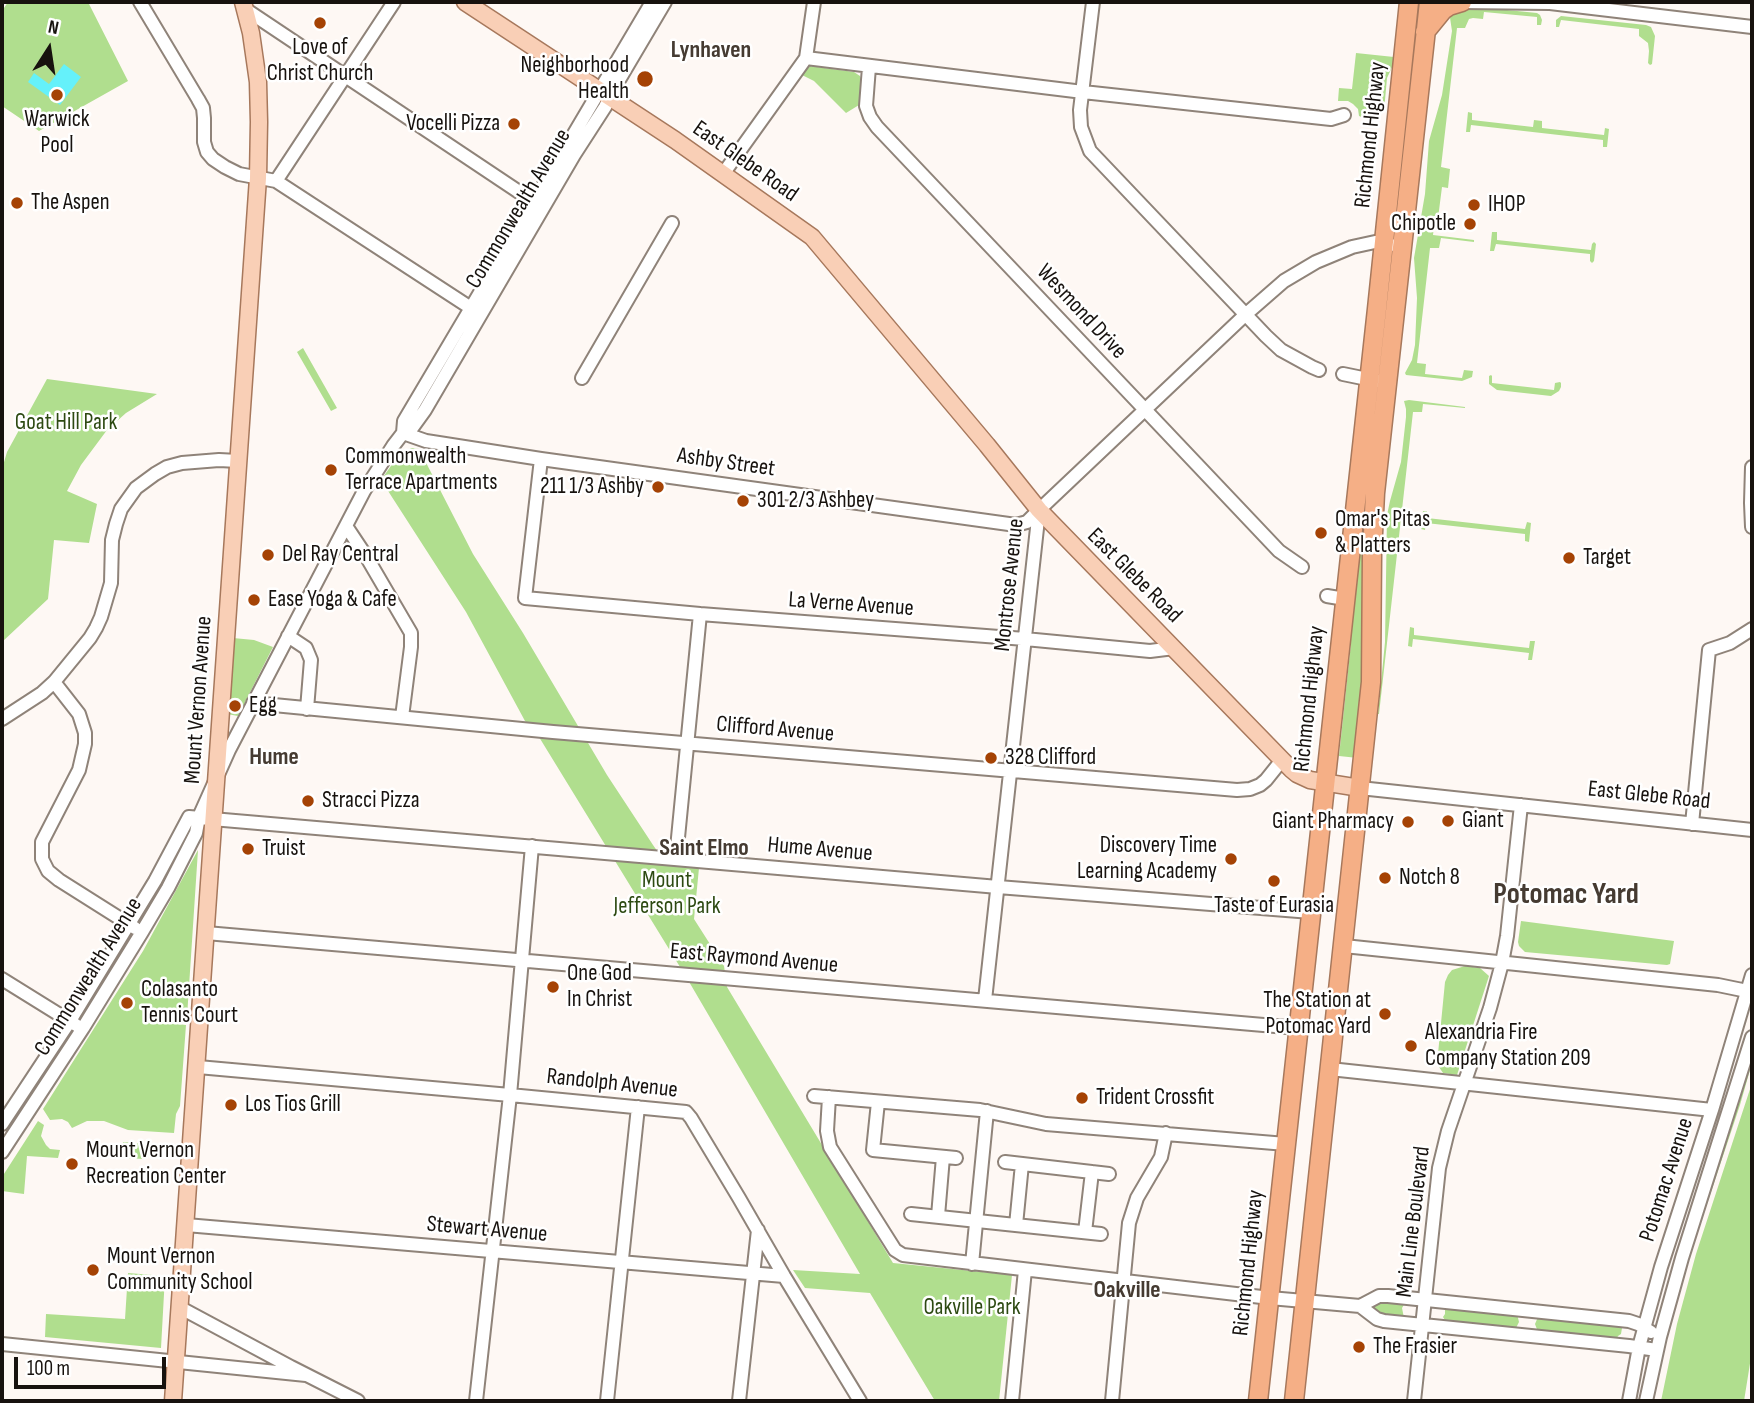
<!DOCTYPE html>
<style>
body{margin:0}
#map{position:relative;width:1754px;height:1403px;overflow:hidden;background:#fef8f4;font-family:"Sofia Sans Condensed",sans-serif}
canvas{display:block}
.frame{position:absolute;inset:0;border:4px solid #17120e;pointer-events:none}
.north{position:absolute;left:14px;top:14px;width:70px;height:70px;-webkit-text-stroke:5px #fff;paint-order:stroke;rotate:12deg;font-size:19px;font-weight:700;line-height:28px;text-align:center;color:#17120e}
.north::after{content:'';display:block;margin:auto;width:24px;height:32px;background:#17120e;clip-path:polygon(50% 0,100% 100%,50% 72%,0 100%)}
.scale{position:absolute;left:14px;top:1357px;width:152px;height:32px;box-sizing:border-box;border:4px solid #17120e;border-top:0;padding-left:9px;font-size:21px;line-height:24px;white-space:nowrap;color:#17120e;-webkit-text-stroke:5px #fff;paint-order:stroke}
</style>
<div id="map">
<canvas width="1754" height="1403"></canvas>
<div class="frame"></div>
<div class="north">N</div>
<div class="scale">100 m</div>
</div>
<script>
const g = document.querySelector('canvas').getContext('2d');
g.lineJoin = 'round';
function fill(path, color) { g.fillStyle = color; g.fill(path, 'evenodd'); }
const shape = rows => new Path2D(rows.map(r => 'M' + r).join(''));
function trace(path, color, width, dash) { g.strokeStyle = color; g.lineWidth = width; g.lineCap = dash ? 'butt' : 'round'; g.setLineDash(dash || []); g.stroke(path); }
function write(font, color, halo, rows, align = 'center') {
  g.font = font + ' "Sofia Sans Condensed",sans-serif'; g.lineWidth = 5; g.setLineDash([]); g.textBaseline = 'middle'; g.strokeStyle = halo; g.fillStyle = color; for (const [text, x, y, turn = 0] of rows) {
    g.save(); g.translate(x, y); g.rotate((+turn || 0) * Math.PI / 180); g.textAlign = isNaN(turn) ? turn : align; if (halo) g.strokeText(text, 0, 0); g.fillText(text, 0, 0); g.restore();
  }
}
const green = shape([
 [8,2,88,2,128,81,39,131,2,106,2,11],
 [1458,9,1507,10,1537,13,1540,15,1542,20,1541,25,1537,25,1537,17,1484,12,1483,19,1473,18,1469,19,1465,28,1457,28,1441,167,1450,169,1448,188,1442,187,1437,226,1434,226,1433,235,1474,240,1474,242,1441,238,1439,248,1430,248,1417,363,1426,364,1425,374,1462,378,1464,370,1473,371,1472,377,1462,381,1406,375,1405,373,1412,360,1415,345,1417,298,1414,258,1425,194,1429,141,1442,95,1452,31,1449,11],
 [1561,16,1646,25,1651,27,1655,36,1652,64,1650,65,1648,63,1649,51,1648,43,1639,36,1639,29,1561,20,1559,27,1556,27,1556,20],
 [1356,53,1394,57,1394,63,1387,78,1384,111,1364,118,1359,116,1358,109,1353,104,1348,101,1338,101,1339,88,1352,89],
 [810,66,854,72,860,76,862,82,859,105,846,113,814,81,802,75],
 [1468,112,1472,113,1472,120,1533,127,1534,120,1542,121,1542,128,1604,135,1605,128,1609,129,1607,147,1603,147,1603,140,1471,125,1470,132,1466,132],
 [1492,232,1497,232,1497,240,1591,250,1592,244,1594,242,1596,244,1594,261,1592,263,1590,261,1590,254,1496,244,1494,251,1490,251],
 [303,348,337,408,331,411,297,352],
 [1491,375,1492,376,1492,383,1554,390,1555,383,1560,382,1561,383,1561,387,1559,391,1551,396,1497,390,1489,384,1489,376],
 [47,379,157,394,126,413,107,430,81,465,67,491,97,504,89,543,54,540,48,599,2,642,2,469,7,452],
 [1409,400,1465,407,1465,408,1423,404,1422,412,1413,412,1379,714,1378,714,1385,642,1387,515,1390,501,1401,462,1406,417,1406,409,1404,401],
 [411,448,419,449,473,554,523,633,607,775,653,845,667,865,699,868,694,919,724,966,727,987,893,1263,1012,1275,999,1401,935,1401,870,1293,805,1288,793,1270,860,1274,688,980,539,737,525,721,466,612,381,480,393,463],
 [1368,453,1369,499,1366,642,1358,758,1339,756,1351,643,1347,629],
 [1423,511,1427,511,1427,518,1525,529,1527,522,1531,523,1529,542,1525,541,1525,534,1426,523,1425,530,1421,529],
 [1410,627,1414,628,1414,635,1529,648,1530,641,1535,641,1532,660,1528,660,1529,653,1413,639,1412,647,1408,646],
 [233,638,254,640,273,647,238,716,227,714],
 [198,850,187,1017,177,1017,177,1024,186,1025,180,1106,176,1114,174,1133,128,1130,104,1121,87,1121,72,1128,68,1122,62,1119,50,1120,43,1109,143,951],
 [1521,921,1674,941,1670,964,1667,965,1525,952,1519,946,1518,942],
 [1465,966,1480,968,1489,976,1457,1075,1443,1073,1437,1064,1445,982,1448,975,1452,970],
 [1752,1055,1752,1063,1740,1105,1703,1216,1702,1212],
 [1752,1083,1752,1351,1744,1401,1661,1401,1677,1324,1696,1254],
 [38,1121,44,1125,41,1136,46,1145,50,1149,60,1150,58,1158,27,1156,24,1194,2,1191,2,1177],
 [123,1142,147,1144,146,1159,122,1158],
 [128,1273,165,1276,161,1348,45,1337,46,1314,125,1319],
 [1380,1297,1405,1303,1402,1308,1404,1318,1382,1316,1371,1307],
 [1448,1306,1517,1314,1519,1322,1515,1330,1446,1322,1443,1317,1445,1314,1445,1309],
 [1538,1317,1620,1326,1622,1328,1621,1334,1618,1336,1616,1340,1538,1332,1535,1324]
]);
const water = shape([
 [64,64,81,77,60,105,28,82,34,73,49,84]
]);
const minor = shape([
 [140,2,198,99,203,108,204,118,204,142,207,152,213,159,225,167,239,174,276,181,477,312],
 [1093,2,1080,110,1081,127,1090,151,1266,336,1281,350,1312,367,1319,370],
 [1462,2,1550,3,1752,27],
 [245,9,540,206],
 [806,58,1083,92,1331,119,1344,115],
 [869,67,866,106,870,117,877,127,1279,551,1302,567],
 [723,174,806,58,814,2],
 [276,181,394,2],
 [1343,374,1377,381],
 [582,378,672,223],
 [403,433,426,441,541,459,1016,525,1027,522,1039,510],
 [403,433,404,421,652,2],
 [541,459,525,598,700,614,1025,639,1150,651,1174,648],
 [1752,467,1751,503,1752,527],
 [346,526,366,556,411,633,411,647,402,717],
 [1327,596,1345,599],
 [288,636,306,648,311,660,307,709],
 [54,682,79,714,85,733,85,744,79,770,42,842,42,859,48,871,59,880,135,928],
 [253,703,553,732,1237,790,1250,789,1260,785,1266,780,1282,760],
 [2,719,42,693,54,682,90,638,96,628,101,617,111,583,112,540,116,524,121,509,136,488,155,474,167,467,182,463,219,460,238,461],
 [1360,788,1752,830],
 [1692,824,1709,650,1730,643,1752,629],
 [676,858,700,614],
 [206,933,1298,1028],
 [1344,946,1718,985,1752,992],
 [2,979,76,1025],
 [985,1000,1039,510,1245,315,1284,281,1316,262,1352,247,1375,242,1391,245],
 [198,1067,510,1095,686,1112,691,1118,739,1198,784,1276,860,1401],
 [1330,1069,1712,1110],
 [814,1096,980,1110,1046,1124,1286,1144],
 [829,1097,827,1131,830,1147,895,1250,903,1255,1270,1298,1360,1306,1377,1319,1384,1321,1629,1346,1657,1350],
 [878,1102,873,1150,956,1158],
 [2,1124,70,1021,124,932,155,881,189,817,998,887,1311,912],
 [2,1152,83,1028,142,932,168,888,196,833,199,817,229,750,364,491,393,446,403,433,412,428,425,410,574,155,605,107,616,85,665,2],
 [1005,1162,1109,1174],
 [911,1214,1101,1234],
 [938,1216,943,1157],
 [186,1225,784,1276],
 [1016,1225,1022,1164],
 [1085,1232,1092,1172],
 [972,1264,987,1111],
 [1360,1306,1379,1296,1388,1296,1629,1321,1638,1324,1651,1332],
 [179,1307,291,1367,358,1401],
 [2,1344,306,1375],
 [476,1401,510,1095,532,846],
 [607,1401,638,1107],
 [739,1401,758,1230],
 [1012,1401,1025,1270],
 [1112,1401,1129,1223,1137,1198,1161,1157,1166,1133],
 [1414,1401,1439,1168,1448,1131,1490,1008,1502,963,1507,936,1521,805],
 [1629,1401,1639,1347,1661,1267,1712,1110,1752,975],
 [1646,1401,1660,1337,1682,1258,1752,1037]
]);
const major = shape([
 [465,2,675,140,812,237,987,445,1039,510,1291,769,1297,774,1310,780,1360,788],
 [173,1401,258,178,259,122,258,82,251,33,243,2]
]);
const highway = shape([
 [1425,32,1443,10,1449,6,1462,2],
 [1258,1401,1377,309,1409,2],
 [1294,1401,1371,682,1372,554,1375,493,1429,2]
]);
const markers = [
 [320,23,7,"#a54305"],
 [645,79,9,"#a54305"],
 [57,95,7,"#a54305"],
 [514,124,7,"#a54305"],
 [17,203,7,"#a54305"],
 [1474,205,7,"#a54305"],
 [1470,224,7,"#a54305"],
 [331,470,7,"#a54305"],
 [658,487,7,"#a54305"],
 [743,501,7,"#a54305"],
 [1321,533,7,"#a54305"],
 [268,555,7,"#a54305"],
 [1569,558,7,"#a54305"],
 [254,600,7,"#a54305"],
 [235,706,7,"#a54305"],
 [991,758,7,"#a54305"],
 [308,801,7,"#a54305"],
 [1448,821,7,"#a54305"],
 [1408,822,7,"#a54305"],
 [248,849,7,"#a54305"],
 [1231,859,7,"#a54305"],
 [1385,878,7,"#a54305"],
 [1274,881,7,"#a54305"],
 [553,987,7,"#a54305"],
 [127,1003,7,"#a54305"],
 [1385,1014,7,"#a54305"],
 [1411,1046,7,"#a54305"],
 [1082,1098,7,"#a54305"],
 [231,1105,7,"#a54305"],
 [72,1164,7,"#a54305"],
 [93,1270,7,"#a54305"],
 [1359,1347,7,"#a54305"]
];
const poiNames = [
 ["Love of",320,48,"center"],
 ["Christ Church",320,74,"center"],
 ["Neighborhood",629,66,"right"],
 ["Health",629,92,"right"],
 ["Warwick",57,120,"center"],
 ["Pool",57,146,"center"],
 ["Vocelli Pizza",500,124,"right"],
 ["The Aspen",31,203],
 ["IHOP",1488,205],
 ["Chipotle",1456,224,"right"],
 ["Commonwealth",345,457],
 ["Terrace Apartments",345,483],
 ["211 1/3 Ashby",644,487,"right"],
 ["301 2/3 Ashbey",757,501],
 ["Omar's Pitas",1335,520],
 ["& Platters",1335,546],
 ["Del Ray Central",282,555],
 ["Target",1583,558],
 ["Ease Yoga & Cafe",268,600],
 ["Egg",249,706],
 ["328 Clifford",1005,758],
 ["Stracci Pizza",322,801],
 ["Giant",1462,821],
 ["Giant Pharmacy",1394,822,"right"],
 ["Discovery Time",1217,846,"right"],
 ["Learning Academy",1217,872,"right"],
 ["Truist",262,849],
 ["Notch 8",1399,878],
 ["Taste of Eurasia",1274,906,"center"],
 ["One God",567,974],
 ["In Christ",567,1000],
 ["Colasanto",141,990],
 ["Tennis Court",141,1016],
 ["The Station at",1371,1001,"right"],
 ["Potomac Yard",1371,1027,"right"],
 ["Alexandria Fire",1425,1033],
 ["Company Station 209",1425,1059],
 ["Trident Crossfit",1096,1098],
 ["Los Tios Grill",245,1105],
 ["Mount Vernon",86,1151],
 ["Recreation Center",86,1177],
 ["Mount Vernon",107,1257],
 ["Community School",107,1283],
 ["The Frasier",1373,1347]
];
const streetNames = [
 ["Richmond Highway",1371,135,-84],
 ["East Glebe Road",745,162,35],
 ["Commonwealth Avenue",519,209,-59],
 ["Wesmond Drive",1081,312,47],
 ["Ashby Street",726,463,8],
 ["East Glebe Road",1134,576,45],
 ["Montrose Avenue",1010,585,-84],
 ["La Verne Avenue",851,605,4],
 ["Richmond Highway",1310,699,-84],
 ["Mount Vernon Avenue",199,700,-86],
 ["Clifford Avenue",775,730,5],
 ["East Glebe Road",1649,796,6],
 ["Hume Avenue",820,850,5],
 ["East Raymond Avenue",754,959,5],
 ["Commonwealth Avenue",89,977,-58],
 ["Randolph Avenue",612,1084,6],
 ["Potomac Avenue",1667,1180,-72],
 ["Main Line Boulevard",1414,1222,-83],
 ["Stewart Avenue",487,1230,5],
 ["Richmond Highway",1249,1263,-84]
];
const parkNames = [
 ["Goat Hill Park",66,423],
 ["Mount",667,881],
 ["Jefferson Park",667,907],
 ["Oakville Park",972,1308]
];
const neighbourhoodNames = [
 ["Lynhaven",711,51],
 ["Hume",274,758],
 ["Saint Elmo",704,849],
 ["Oakville",1127,1291]
];
const districtNames = [
 ["Potomac Yard",1566,895]
];
fill(green, '#b0de8e');
fill(water, '#65f1fa');
trace(minor, '#8f8379', 16);
trace(major, '#a7785c', 19);
trace(highway, '#a7785c', 21);
trace(minor, '#fff', 12);
trace(major, '#f9cfb6', 16);
trace(highway, '#f5af86', 18);
for (const [x, y, r, color] of markers) { const dot = new Path2D(); dot.arc(x, y, r, 0, 2 * Math.PI); g.fillStyle = color; g.fill(dot); trace(dot, '#fff', 2.5); }
write('23px', '#17120e', '#fff', poiNames, 'left');
write('23px', '#17120e', '#fff', streetNames);
write('23px', '#2d4a12', '#fff', parkNames);
write('bold 24px', '#453b32', '#fff', neighbourhoodNames);
write('bold 30px', '#453b32', '#fff', districtNames);
</script>
